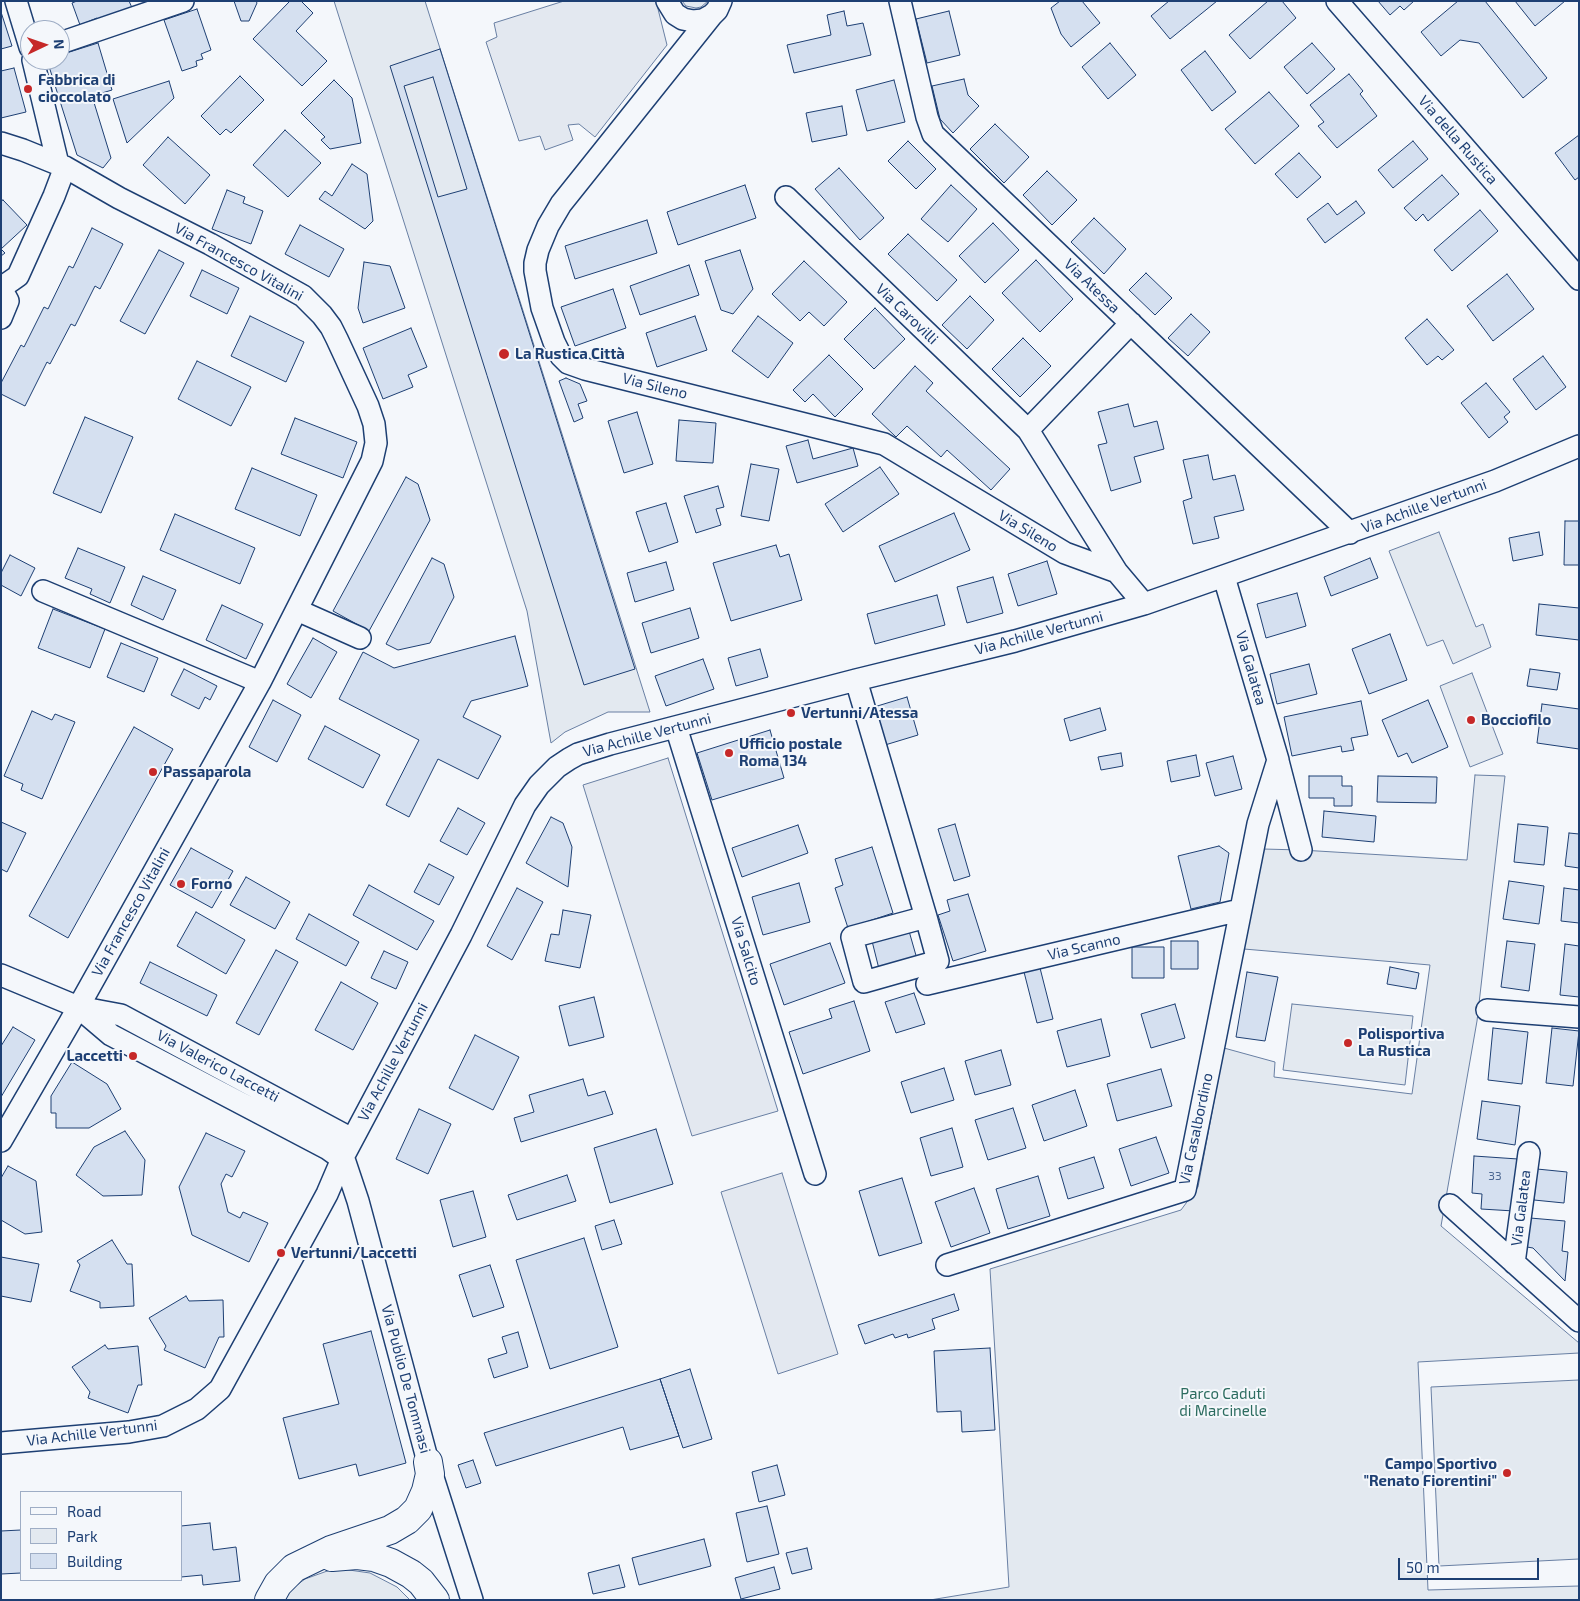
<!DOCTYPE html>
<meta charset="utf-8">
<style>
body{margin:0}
#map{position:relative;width:1580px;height:1601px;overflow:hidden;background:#f4f7fb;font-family:"Exo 2",sans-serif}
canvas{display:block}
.frame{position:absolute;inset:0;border:2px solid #1d3f73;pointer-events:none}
.legend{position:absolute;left:20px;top:1491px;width:162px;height:90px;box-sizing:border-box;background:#f4f7fb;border:1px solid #9eadc5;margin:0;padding:6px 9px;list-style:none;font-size:15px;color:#1d3f73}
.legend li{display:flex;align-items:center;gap:10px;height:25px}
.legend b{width:25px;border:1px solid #9eadc5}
.north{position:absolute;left:20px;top:20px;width:50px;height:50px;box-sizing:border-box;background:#f4f7fb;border:1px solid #9eadc5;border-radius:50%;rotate:87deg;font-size:14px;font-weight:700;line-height:20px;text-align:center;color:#1d3f73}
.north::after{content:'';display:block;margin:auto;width:18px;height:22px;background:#c62828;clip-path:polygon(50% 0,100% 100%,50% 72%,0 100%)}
.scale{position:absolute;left:1398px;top:1558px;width:141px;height:22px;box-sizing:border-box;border:2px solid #1d3f73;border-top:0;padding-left:6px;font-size:15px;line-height:18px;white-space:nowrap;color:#1d3f73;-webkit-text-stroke:4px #f4f7fb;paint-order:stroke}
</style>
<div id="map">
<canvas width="1580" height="1601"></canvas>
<div class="frame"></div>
<ul class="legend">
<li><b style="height:6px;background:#f4f7fb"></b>Road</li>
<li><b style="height:14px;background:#e3e9f0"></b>Park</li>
<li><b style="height:14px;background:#d5e0f0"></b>Building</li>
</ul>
<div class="north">N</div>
<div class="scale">50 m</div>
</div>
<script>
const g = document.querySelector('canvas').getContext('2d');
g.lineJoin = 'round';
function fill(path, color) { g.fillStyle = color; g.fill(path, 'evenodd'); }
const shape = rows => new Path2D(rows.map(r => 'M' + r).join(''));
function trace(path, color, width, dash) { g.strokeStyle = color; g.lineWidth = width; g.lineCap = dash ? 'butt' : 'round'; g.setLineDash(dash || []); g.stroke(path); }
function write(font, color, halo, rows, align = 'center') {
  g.font = font + ' "Exo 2",sans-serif'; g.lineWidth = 4; g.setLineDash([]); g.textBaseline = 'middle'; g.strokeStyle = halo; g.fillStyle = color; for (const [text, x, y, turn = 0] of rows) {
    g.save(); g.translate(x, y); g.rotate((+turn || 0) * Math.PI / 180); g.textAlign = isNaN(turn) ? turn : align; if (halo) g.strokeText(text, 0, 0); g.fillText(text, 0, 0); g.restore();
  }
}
const green = shape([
 [334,1,425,1,650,712,608,712,565,732,551,743,527,611,334,1],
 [682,1,708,1,701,7,696,8,686,6,682,1],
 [1439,532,1476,627,1483,624,1491,647,1453,664,1443,640,1427,646,1389,551,1439,532],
 [1472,673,1503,754,1470,767,1440,686,1472,673],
 [1475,775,1505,776,1477,1021,1441,1226,1579,1343,1579,1353,1418,1362,1428,1590,1579,1586,1579,1600,930,1600,1009,1587,990,1269,1181,1210,1198,1187,1224,1048,1275,1062,1274,1077,1412,1094,1430,965,1244,949,1263,849,1301,850,1467,860,1475,775],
 [1292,1004,1413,1016,1405,1085,1283,1070,1292,1004],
 [1579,1380,1579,1559,1439,1566,1431,1387,1579,1380],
 [342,1569,370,1573,397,1587,410,1600,281,1600,294,1587,305,1579,330,1570,342,1569]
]);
const parking = shape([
 [564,1,656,1,667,45,595,137,579,124,568,125,573,140,545,150,540,136,519,141,486,42,497,37,494,23,564,1],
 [668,758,778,1111,692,1136,583,785,668,758],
 [782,1173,838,1354,778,1374,721,1192,782,1173]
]);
const building = shape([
 [77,1,129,1,133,10,99,23,97,18,80,25,72,3,77,1],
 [234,1,256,1,257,3,249,21,241,21,234,1],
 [290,1,301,1,313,13,296,31,327,61,302,86,253,39,290,1],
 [1060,1,1082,1,1100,23,1071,47,1061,34,1051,8,1060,1],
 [1169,1,1217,1,1170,39,1151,16,1169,1],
 [1268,1,1282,1,1296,18,1250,59,1229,35,1268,1],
 [1378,1,1414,1,1404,10,1400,6,1390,15,1378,1],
 [1458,1,1485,1,1547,78,1523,98,1479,43,1460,40,1441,56,1421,32,1458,1],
 [1515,1,1565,1,1535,26,1515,1],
 [197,9,211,50,201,54,203,59,196,61,197,66,182,71,164,20,197,9],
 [844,11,847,26,863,23,871,55,794,73,787,45,831,35,827,15,844,11],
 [949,11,960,55,927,63,916,19,949,11],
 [1,12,12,46,1,49,1,12],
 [98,43,112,90,92,96,111,158,103,168,77,155,47,60,60,60,60,55,98,43],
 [1110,43,1136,75,1108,99,1082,67,1110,43],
 [1312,43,1335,69,1307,94,1284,67,1312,43],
 [440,49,635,669,584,685,390,66,440,49],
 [1205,51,1236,92,1212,111,1181,70,1205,51],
 [14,68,26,112,1,118,1,71,14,68],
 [1349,74,1363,91,1360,94,1377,116,1337,148,1318,126,1324,122,1310,105,1349,74],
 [240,76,264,100,231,133,226,129,220,135,201,116,240,76],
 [433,77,467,189,438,197,404,86,433,77],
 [964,79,968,95,979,106,953,133,940,119,932,86,964,79],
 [334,80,352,98,361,143,330,149,321,140,325,137,301,113,334,80],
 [894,80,905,122,867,131,856,90,894,80],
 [169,81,174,98,127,143,113,99,169,81],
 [1269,92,1299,126,1255,164,1225,129,1269,92],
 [842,106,847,135,812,142,806,113,842,106],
 [995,124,1029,157,1004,183,970,149,995,124],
 [285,130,321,163,288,197,253,165,285,130],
 [1579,135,1579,177,1575,180,1555,153,1579,135],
 [168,137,210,175,185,204,143,165,168,137],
 [908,141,936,169,916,189,888,161,908,141],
 [1413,141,1428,159,1393,188,1378,170,1413,141],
 [1299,153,1321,177,1297,198,1275,174,1299,153],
 [352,164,367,174,373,221,365,229,319,199,325,191,332,196,352,164],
 [839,168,884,218,860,240,815,189,839,168],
 [1047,171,1077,200,1052,225,1023,195,1047,171],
 [1442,175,1459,194,1428,221,1423,214,1416,221,1404,208,1442,175],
 [745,185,756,218,678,245,667,212,745,185],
 [951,185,977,209,948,242,921,219,951,185],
 [227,190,245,197,243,203,263,211,251,244,212,229,227,190],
 [3,200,27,225,1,249,5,253,1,256,1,201,3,200],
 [1356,201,1365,213,1325,243,1307,219,1328,203,1337,215,1356,201],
 [1480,210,1498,231,1452,271,1434,250,1480,210],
 [1094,218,1126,249,1104,274,1071,242,1094,218],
 [647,220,657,253,575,279,565,246,647,220],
 [993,223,1019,250,985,283,959,256,993,223],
 [300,225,344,249,329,277,285,254,300,225],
 [92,228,123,244,100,289,95,286,75,326,71,324,50,364,47,362,25,406,1,394,1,383,21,345,24,347,44,307,48,309,69,266,73,268,92,228],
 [908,234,957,280,937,301,888,254,908,234],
 [159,250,184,263,145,334,120,321,159,250],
 [740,250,753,289,733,314,721,310,705,261,740,250],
 [1036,260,1073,299,1040,332,1002,293,1036,260],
 [804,261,847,302,824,326,809,312,800,321,772,294,804,261],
 [364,262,390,266,405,308,363,323,358,308,364,262],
 [689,265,699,295,640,315,630,286,689,265],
 [202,270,239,288,227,314,190,296,202,270],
 [1146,273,1172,298,1155,315,1129,290,1146,273],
 [1507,274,1534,309,1493,341,1467,306,1507,274],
 [613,289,626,328,575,346,561,307,613,289],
 [970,296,994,320,967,349,942,325,970,296],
 [875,308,905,339,874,369,844,339,875,308],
 [1191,314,1210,332,1188,356,1168,338,1191,314],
 [250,316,304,342,286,382,231,356,250,316],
 [695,316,707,350,657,367,646,333,695,316],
 [758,316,793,343,768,378,732,351,758,316],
 [1427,319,1454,350,1442,360,1438,356,1427,365,1405,338,1427,319],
 [411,328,427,367,408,375,413,387,383,399,363,348,411,328],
 [1023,338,1051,366,1020,397,992,369,1023,338],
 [829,355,863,389,835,417,813,394,805,402,793,390,829,355],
 [1543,356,1566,387,1536,410,1513,379,1543,356],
 [197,361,251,387,231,426,178,399,197,361],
 [915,366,933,383,926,391,1010,469,991,490,947,450,941,457,907,426,896,437,872,414,915,366],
 [566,378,580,384,587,401,578,404,583,418,574,422,559,381,566,378],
 [1486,383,1510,412,1504,417,1508,422,1489,438,1461,403,1486,383],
 [1128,404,1134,427,1157,421,1164,449,1134,457,1141,482,1111,491,1098,445,1107,443,1098,412,1128,404],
 [637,412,653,464,624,473,608,421,637,412],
 [85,417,133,437,101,513,53,493,85,417],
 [295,418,357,442,343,478,281,454,295,418],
 [679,420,716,423,713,463,676,461,679,420],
 [808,440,813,459,853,448,858,466,797,483,786,446,808,440],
 [1208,455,1213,480,1235,475,1244,510,1214,517,1219,538,1193,544,1183,501,1192,498,1183,460,1208,455],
 [751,464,779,469,769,521,741,516,751,464],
 [880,467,899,494,843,532,825,504,880,467],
 [252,468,317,495,300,536,235,509,252,468],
 [406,477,418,484,430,520,369,631,333,611,406,477],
 [718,486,724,507,716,509,721,525,696,533,684,496,718,486],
 [666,503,678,542,649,552,636,512,666,503],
 [954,513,970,550,895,582,879,546,954,513],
 [175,514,255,548,240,584,160,550,175,514],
 [1565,521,1579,521,1579,565,1564,565,1565,521],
 [1539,532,1543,555,1513,561,1509,538,1539,532],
 [776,545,780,557,789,554,802,600,731,621,713,563,776,545],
 [78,548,125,567,110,603,90,594,92,589,65,578,78,548],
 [10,555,35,568,21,596,1,585,1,573,10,555],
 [432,558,444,564,454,597,430,643,398,650,386,644,432,558],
 [1370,558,1378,578,1331,596,1324,577,1370,558],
 [1047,561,1057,594,1018,606,1008,574,1047,561],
 [666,562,674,590,635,602,627,573,666,562],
 [143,576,176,590,163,620,131,605,143,576],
 [993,577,1003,613,967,623,957,587,993,577],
 [1297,593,1306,626,1266,638,1257,604,1297,593],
 [937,595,945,625,875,644,867,614,937,595],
 [1539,604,1579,608,1579,640,1536,635,1539,604],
 [222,605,263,624,246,659,206,640,222,605],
 [690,608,699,638,651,653,642,623,690,608],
 [53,609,105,629,90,668,38,648,53,609],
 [1390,634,1407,680,1369,694,1352,649,1390,634],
 [515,636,528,686,471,701,463,717,501,736,478,779,438,759,409,817,386,805,419,740,339,699,363,652,394,668,515,636],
 [313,638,337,652,311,698,287,684,313,638],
 [121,643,158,658,144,692,107,677,121,643],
 [760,649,768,677,736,686,728,658,760,649],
 [703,659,714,689,666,706,655,676,703,659],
 [1309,664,1317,694,1277,704,1270,674,1309,664],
 [184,669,217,686,210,700,205,697,199,709,171,695,184,669],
 [1530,669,1560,673,1557,690,1527,686,1530,669],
 [907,697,918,735,885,745,874,707,907,697],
 [273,700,301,715,277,762,249,747,273,700],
 [1428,700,1448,747,1412,763,1407,753,1398,757,1382,720,1428,700],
 [1361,701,1368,735,1351,738,1354,750,1342,752,1341,746,1292,756,1284,717,1361,701],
 [1542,704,1579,709,1579,749,1537,743,1542,704],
 [1100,708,1106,730,1070,741,1064,719,1100,708],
 [32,711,52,720,55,714,75,722,42,799,21,790,23,784,4,776,32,711],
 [325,726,380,755,363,788,308,759,325,726],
 [134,727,173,749,68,938,29,916,134,727],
 [770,730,784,778,712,800,697,753,770,730],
 [1121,753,1123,766,1101,770,1098,757,1121,753],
 [1196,755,1200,776,1171,782,1167,761,1196,755],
 [1233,756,1242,789,1215,796,1206,763,1233,756],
 [1309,776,1342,776,1342,786,1352,786,1352,806,1334,806,1334,798,1309,798,1309,776],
 [1378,776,1437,777,1436,803,1377,802,1378,776],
 [458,808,485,823,467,855,440,841,458,808],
 [1324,811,1376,816,1374,842,1322,837,1324,811],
 [551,817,563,823,572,847,568,887,526,863,551,817],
 [1,822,26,833,7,872,1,869,1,822],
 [955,824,970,876,954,881,938,829,955,824],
 [1518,824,1548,827,1544,865,1514,862,1518,824],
 [798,825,808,853,742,877,732,848,798,825],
 [1569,833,1579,834,1579,868,1565,866,1569,833],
 [1219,846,1229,853,1220,902,1191,909,1178,856,1219,846],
 [872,847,893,913,848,928,835,888,843,885,835,859,872,847],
 [191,848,233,871,212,908,170,885,191,848],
 [429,864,454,877,439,905,414,892,429,864],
 [246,877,290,902,275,929,230,905,246,877],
 [1509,881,1544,886,1539,924,1503,919,1509,881],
 [799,883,810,922,763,935,752,897,799,883],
 [369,885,434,921,417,950,353,915,369,885],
 [517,888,543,902,512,960,487,946,517,888],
 [1564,888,1579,890,1579,923,1561,921,1564,888],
 [968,894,986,951,953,961,938,915,950,911,947,900,968,894],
 [563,910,591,915,580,968,545,961,551,934,559,935,563,910],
 [196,912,245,940,226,974,177,946,196,912],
 [309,914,359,942,346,966,296,939,309,914],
 [909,931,917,959,879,969,872,941,909,931],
 [1171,941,1198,941,1198,969,1171,969,1171,941],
 [1507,941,1535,944,1529,991,1501,987,1507,941],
 [830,943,845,983,784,1005,770,964,830,943],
 [1565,944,1579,946,1579,997,1560,995,1565,944],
 [1132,947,1164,947,1164,978,1132,978,1132,947],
 [276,950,298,962,259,1035,236,1023,276,950],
 [384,951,408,962,396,989,371,978,384,951],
 [150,962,217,995,207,1016,140,983,150,962],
 [1390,967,1419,973,1416,989,1387,984,1390,967],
 [1040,968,1053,1019,1037,1023,1024,972,1040,968],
 [1247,972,1278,977,1265,1041,1236,1037,1247,972],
 [341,982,378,1003,353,1050,315,1030,341,982],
 [914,993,925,1024,896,1033,885,1002,914,993],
 [594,997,604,1037,569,1046,559,1006,594,997],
 [854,1001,870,1051,803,1074,789,1032,832,1018,829,1009,854,1001],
 [1175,1004,1185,1038,1151,1048,1141,1014,1175,1004],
 [1101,1019,1110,1056,1067,1067,1057,1031,1101,1019],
 [13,1027,35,1040,1,1097,1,1046,13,1027],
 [1493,1028,1528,1032,1522,1084,1488,1080,1493,1028],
 [1552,1028,1579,1031,1573,1086,1546,1083,1552,1028],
 [475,1035,519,1057,493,1110,449,1088,475,1035],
 [1001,1050,1011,1085,975,1095,965,1061,1001,1050],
 [72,1062,107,1084,121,1109,89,1128,56,1128,56,1113,51,1113,51,1096,72,1062],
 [944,1068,954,1100,911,1113,901,1082,944,1068],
 [1161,1069,1172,1106,1117,1121,1107,1084,1161,1069],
 [583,1079,588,1096,605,1091,613,1114,521,1142,514,1118,534,1112,529,1095,583,1079],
 [1075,1090,1087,1126,1044,1141,1032,1105,1075,1090],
 [1482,1101,1520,1106,1515,1145,1477,1139,1482,1101],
 [1013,1108,1026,1148,988,1160,975,1120,1013,1108],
 [419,1109,451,1124,428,1174,396,1159,419,1109],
 [952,1128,963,1167,931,1176,920,1138,952,1128],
 [656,1129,673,1184,610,1203,594,1148,656,1129],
 [125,1131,145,1160,142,1195,103,1196,76,1175,94,1147,125,1131],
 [206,1133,245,1151,232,1177,226,1174,221,1184,228,1212,240,1218,243,1212,268,1223,249,1262,192,1235,179,1187,206,1133],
 [1156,1137,1169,1173,1131,1186,1119,1149,1156,1137],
 [1474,1156,1518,1159,1514,1211,1481,1209,1482,1194,1472,1193,1474,1156],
 [1094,1157,1104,1188,1068,1199,1059,1168,1094,1157],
 [8,1166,36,1181,42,1232,25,1234,1,1220,1,1178,8,1166],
 [1537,1169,1567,1172,1564,1203,1534,1200,1537,1169],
 [567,1175,576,1201,517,1220,508,1195,567,1175],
 [1038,1176,1050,1216,1008,1229,996,1189,1038,1176],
 [902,1178,922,1243,879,1256,859,1191,902,1178],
 [974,1188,990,1233,951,1247,935,1202,974,1188],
 [473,1191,486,1237,453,1247,440,1200,473,1191],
 [1530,1218,1565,1221,1562,1251,1568,1252,1565,1281,1533,1248,1527,1247,1530,1218],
 [614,1220,622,1244,602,1250,595,1226,614,1220],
 [584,1238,618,1347,550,1369,516,1260,584,1238],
 [112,1240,127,1264,132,1264,134,1306,100,1308,100,1302,70,1291,80,1265,77,1261,112,1240],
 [1,1257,39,1264,31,1302,1,1296,1,1257],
 [490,1265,504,1307,473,1317,459,1275,490,1265],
 [954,1294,959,1310,932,1319,935,1329,908,1338,907,1334,895,1338,893,1334,865,1344,858,1325,954,1294],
 [186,1296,189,1301,223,1300,224,1337,219,1337,205,1368,164,1350,166,1346,149,1318,186,1296],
 [371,1331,406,1463,359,1476,356,1464,299,1479,283,1418,339,1404,323,1344,371,1331],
 [518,1332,528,1367,494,1378,488,1359,507,1353,502,1337,518,1332],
 [105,1345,108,1349,138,1346,142,1385,138,1385,128,1413,88,1398,90,1392,72,1367,105,1345],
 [990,1348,995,1430,962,1432,961,1411,937,1412,934,1351,990,1348],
 [690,1369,712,1439,683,1448,660,1379,690,1369],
 [660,1379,679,1436,630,1450,623,1427,496,1466,484,1433,660,1379],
 [473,1460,481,1483,466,1488,458,1465,473,1460],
 [777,1465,785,1495,759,1502,752,1472,777,1465],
 [767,1506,779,1554,747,1562,736,1513,767,1506],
 [210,1523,213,1550,236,1547,240,1581,203,1585,202,1575,181,1577,181,1526,210,1523],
 [21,1530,21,1573,1,1574,1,1531,21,1530],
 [704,1539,711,1566,639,1585,632,1558,704,1539],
 [807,1548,812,1569,792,1574,786,1553,807,1548],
 [619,1565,625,1587,593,1594,588,1573,619,1565],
 [774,1567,780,1589,741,1599,735,1578,774,1567]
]);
const minor = shape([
 [16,1,30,47],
 [667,1,675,14,683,19,693,21,703,20,712,15,717,10,721,1],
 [900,1,927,117,933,134,1350,533],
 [1337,1,1579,279],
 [712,15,561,204,548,226,538,250,535,263,535,271,542,308,554,342,561,356,568,363,585,369,884,444,1065,553,1117,572],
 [60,43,183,1],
 [33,60,58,164],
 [1,143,23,150,65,167,119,198,210,244,303,296,322,315,331,327,337,339,368,406,374,424,376,443,372,461,260,682,70,1022,1,1141],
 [786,197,1028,430,1117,572,1144,604],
 [1,288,18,276,54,196,65,167],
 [1,318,8,301,1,288],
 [1028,430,1131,323],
 [43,591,260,682],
 [297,610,360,638],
 [856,680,926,917,938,961,864,982,852,937,926,917],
 [676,727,815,1174],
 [1278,761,1301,850],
 [1,975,78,1007,121,1015,352,1139],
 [927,984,1240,910],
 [78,1007,111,1035,328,1149,342,1159,345,1162,358,1201,428,1462,472,1600],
 [1487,1010,1579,1017],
 [1450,1205,1579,1321],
 [1514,1263,1529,1153],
 [947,1265,1185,1190,1258,824,1278,760,1224,577],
 [1,1443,129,1432,163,1426,197,1409,220,1389,313,1220,327,1194,342,1159,461,935,525,805,539,785,557,767,569,759,578,754,610,744,856,680,1015,641,1144,604,1495,481,1579,446]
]);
const highway = shape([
 [332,1557,357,1555,374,1557,391,1563,411,1574,421,1582,435,1600],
 [269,1600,278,1584,294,1568,331,1550,390,1530,407,1520,418,1509,426,1491,430,1474,428,1462]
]);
const markers = [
 [28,89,5,"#c62828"],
 [504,354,6,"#c62828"],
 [791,713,5,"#c62828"],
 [1471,720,5,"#c62828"],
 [729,753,5,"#c62828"],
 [153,772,5,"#c62828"],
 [181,884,5,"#c62828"],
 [1348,1043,5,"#c62828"],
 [133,1056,5,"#c62828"],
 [281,1253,5,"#c62828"],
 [1507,1473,5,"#c62828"]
];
const numberNames = [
 ["33",1495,1176]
];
const poiNames = [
 ["Fabbrica di",38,80],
 ["cioccolato",38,97],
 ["La Rustica Città",515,354],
 ["Vertunni/Atessa",801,713],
 ["Bocciofilo",1481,720],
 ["Ufficio postale",739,744],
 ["Roma 134",739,761],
 ["Passaparola",163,772],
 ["Forno",191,884],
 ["Polisportiva",1358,1034],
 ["La Rustica",1358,1051],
 ["Laccetti",123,1056,"right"],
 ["Vertunni/Laccetti",291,1253],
 ["Campo Sportivo",1497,1464,"right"],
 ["\"Renato Fiorentini\"",1497,1481,"right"]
];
const streetNames = [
 ["Via della Rustica",1458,140,49],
 ["Via Francesco Vitalini",239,262,29],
 ["Via Atessa",1092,286,44],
 ["Via Carovilli",907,314,44],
 ["Via Sileno",655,386,14],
 ["Via Achille Vertunni",1424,506,-20],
 ["Via Sileno",1028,531,31],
 ["Via Achille Vertunni",1039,633,-15],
 ["Via Galatea",1251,668,74],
 ["Via Achille Vertunni",647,735,-15],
 ["Via Francesco Vitalini",131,912,-61],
 ["Via Scanno",1084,947,-13],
 ["Via Salcito",746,951,73],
 ["Via Achille Vertunni",393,1062,-62],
 ["Via Valerico Laccetti",218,1066,28],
 ["Via Casalbordino",1196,1129,-78],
 ["Via Galatea",1521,1208,-83],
 ["Via Publio De Tommasi",406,1379,75],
 ["Via Achille Vertunni",92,1433,-7]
];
const parkNames = [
 ["Parco Caduti",1223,1394],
 ["di Marcinelle",1223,1411]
];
fill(green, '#e3e9f0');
trace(green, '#687fa3', 1);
fill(parking, '#e3e8f0');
trace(parking, '#687fa3', 1);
fill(building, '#d5e0f0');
trace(building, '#1d3f73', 1);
trace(minor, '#1d3f73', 24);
trace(highway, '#1d3f73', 30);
trace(minor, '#f4f7fb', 21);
trace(highway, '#f4f7fb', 28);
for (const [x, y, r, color] of markers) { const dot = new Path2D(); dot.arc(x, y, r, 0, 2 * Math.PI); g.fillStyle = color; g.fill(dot); trace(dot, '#f4f7fb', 2); }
write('12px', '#4b6792', null, numberNames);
write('bold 15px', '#1d3f73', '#f4f7fb', poiNames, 'left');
write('15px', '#1d3f73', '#f4f7fb', streetNames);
write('15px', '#2c6c60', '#f4f7fb', parkNames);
</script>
